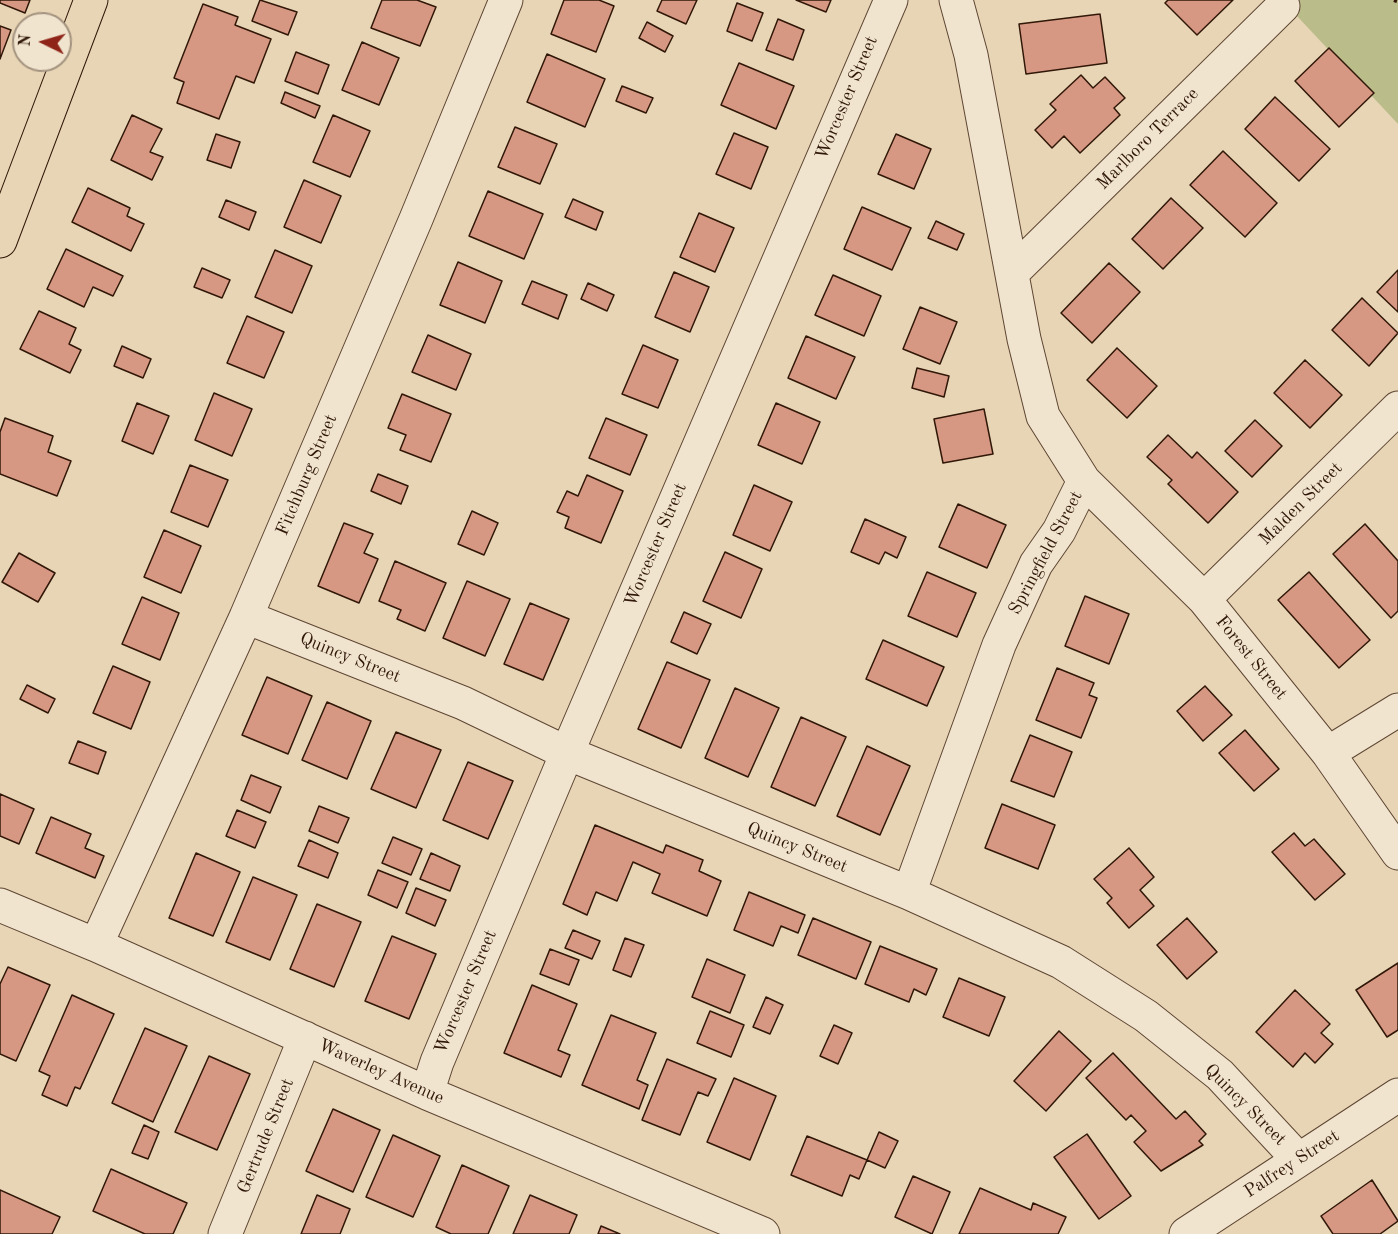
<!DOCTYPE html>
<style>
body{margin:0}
#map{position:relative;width:1398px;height:1234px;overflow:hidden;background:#e8d5b5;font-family:"Old Standard TT",serif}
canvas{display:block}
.north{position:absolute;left:12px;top:12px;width:60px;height:60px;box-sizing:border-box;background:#f0e4cf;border:2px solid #a3927f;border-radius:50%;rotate:275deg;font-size:16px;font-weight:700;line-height:24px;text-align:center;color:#301708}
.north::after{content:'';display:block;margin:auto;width:21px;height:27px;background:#8f2418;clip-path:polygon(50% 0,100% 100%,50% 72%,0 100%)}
</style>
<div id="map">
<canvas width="1398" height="1234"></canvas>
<div class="north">N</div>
</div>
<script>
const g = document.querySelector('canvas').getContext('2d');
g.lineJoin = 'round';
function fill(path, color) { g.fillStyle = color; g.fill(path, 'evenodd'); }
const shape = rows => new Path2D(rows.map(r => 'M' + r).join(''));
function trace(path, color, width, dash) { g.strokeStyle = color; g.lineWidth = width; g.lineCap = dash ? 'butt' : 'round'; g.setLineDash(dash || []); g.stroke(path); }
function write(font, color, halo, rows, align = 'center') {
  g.font = font + ' "Old Standard TT",serif'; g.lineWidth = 6; g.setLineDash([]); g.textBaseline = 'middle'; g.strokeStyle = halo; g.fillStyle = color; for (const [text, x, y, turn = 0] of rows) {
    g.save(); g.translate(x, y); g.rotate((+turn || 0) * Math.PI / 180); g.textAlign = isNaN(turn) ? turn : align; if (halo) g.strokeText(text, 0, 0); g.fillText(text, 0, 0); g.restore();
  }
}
const green = shape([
 [1282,0,1398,0,1398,124]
]);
const building = shape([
 [0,0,30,0,25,13,0,3,0,0],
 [260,0,297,12,288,35,252,21,260,0],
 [382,0,417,0,436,7,420,46,371,28,382,0],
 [564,0,599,0,614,6,596,52,551,34,564,0],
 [662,0,697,0,686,24,657,11,662,0],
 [796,0,831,0,826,12,796,0],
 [1168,0,1233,0,1197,35,1165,3,1168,0],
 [737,3,763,13,752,41,727,31,737,3],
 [203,4,238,17,235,25,271,39,254,83,236,76,219,119,177,103,184,82,174,78,203,4],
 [1100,14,1107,63,1026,74,1019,24,1100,14],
 [778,19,804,30,793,60,766,50,778,19],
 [647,22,673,36,665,52,639,38,647,22],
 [0,26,11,30,0,59,0,26],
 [362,42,399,58,379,105,342,90,362,42],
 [1329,48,1374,93,1339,127,1295,81,1329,48],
 [296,52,329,65,318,94,285,81,296,52],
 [547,54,605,79,585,127,527,102,547,54],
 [739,63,794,86,776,129,721,105,739,63],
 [1081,75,1093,88,1105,77,1125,98,1114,108,1120,115,1080,153,1064,136,1052,148,1035,130,1056,110,1050,104,1081,75],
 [622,86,653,98,646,113,616,101,622,86],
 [285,92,320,106,315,118,281,103,285,92],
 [1275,97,1330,149,1299,181,1245,129,1275,97],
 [132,115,162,129,150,152,163,157,152,180,111,160,132,115],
 [333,115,370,131,350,177,313,162,333,115],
 [515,127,557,144,540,184,498,167,515,127],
 [734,133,768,147,751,189,716,174,734,133],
 [216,134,240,142,231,168,207,160,216,134],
 [896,134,931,149,914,189,878,174,896,134],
 [1223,151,1277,203,1245,237,1190,185,1223,151],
 [304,180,341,196,321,243,284,227,304,180],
 [88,188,130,208,127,216,144,224,131,251,72,222,88,188],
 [488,191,543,214,524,259,469,236,488,191],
 [1171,198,1203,228,1163,269,1132,239,1171,198],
 [573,199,603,212,596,230,565,217,573,199],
 [226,200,256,212,249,230,219,217,226,200],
 [862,207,911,228,892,270,844,249,862,207],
 [699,213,734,228,715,272,680,257,699,213],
 [936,221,964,234,957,250,928,238,936,221],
 [66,249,123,276,113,296,93,287,84,307,47,289,66,249],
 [275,250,312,266,292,313,255,297,275,250],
 [458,262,502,281,485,323,440,305,458,262],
 [1109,263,1140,292,1092,343,1061,313,1109,263],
 [202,268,230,280,222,298,194,287,202,268],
 [1398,270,1398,312,1377,292,1398,270],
 [674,272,709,287,690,332,655,317,674,272],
 [833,275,881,296,864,336,815,315,833,275],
 [532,281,567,295,558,319,522,304,532,281],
 [588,283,614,295,607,311,581,299,588,283],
 [1362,298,1398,333,1369,366,1332,330,1362,298],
 [920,307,957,322,940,364,903,349,920,307],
 [39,311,76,328,69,344,81,350,70,373,20,349,39,311],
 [247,316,284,332,264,378,227,363,247,316],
 [428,335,471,354,456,390,412,372,428,335],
 [806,336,855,357,836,399,788,378,806,336],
 [643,345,678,360,658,408,622,394,643,345],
 [122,346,151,359,143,378,114,366,122,346],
 [1117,348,1157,386,1127,418,1087,380,1117,348],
 [1305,360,1342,395,1310,428,1274,393,1305,360],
 [917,368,949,376,944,397,912,388,917,368],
 [214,393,252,409,232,456,195,440,214,393],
 [402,394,451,414,431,462,400,450,406,435,388,428,402,394],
 [137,403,169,416,153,454,122,441,137,403],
 [776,403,820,422,802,464,758,445,776,403],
 [984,409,993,454,943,463,934,419,984,409],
 [5,418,53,436,48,452,71,461,57,496,0,474,0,432,5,418],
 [606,418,647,435,630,475,589,458,606,418],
 [1255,420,1282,446,1252,477,1225,451,1255,420],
 [1168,435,1192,458,1197,452,1238,492,1208,523,1168,484,1172,480,1147,457,1168,435],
 [190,465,228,480,208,527,171,512,190,465],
 [378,474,408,486,401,504,371,491,378,474],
 [587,475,623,491,601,543,565,528,569,517,557,512,567,491,578,496,587,475],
 [754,485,792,502,770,551,733,535,754,485],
 [958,504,1006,525,987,568,939,547,958,504],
 [472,511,498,523,484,555,458,544,472,511],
 [865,519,906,537,897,558,885,552,879,564,851,552,865,519],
 [344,523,373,534,364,553,378,559,359,603,318,586,344,523],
 [1365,524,1398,561,1398,611,1391,618,1333,554,1365,524],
 [164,530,201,546,181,593,144,577,164,530],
 [725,552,762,569,741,618,703,601,725,552],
 [19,553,55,573,38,602,2,582,19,553],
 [395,561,446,583,425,631,397,619,401,610,379,601,395,561],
 [927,572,976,593,957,637,908,616,927,572],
 [1309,572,1370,640,1339,668,1278,600,1309,572],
 [467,581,510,599,485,656,443,638,467,581],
 [1085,596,1129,614,1109,664,1065,646,1085,596],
 [142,597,179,613,160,660,122,644,142,597],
 [530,603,569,619,543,680,504,664,530,603],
 [684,612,711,624,697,654,671,642,684,612],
 [883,640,944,667,927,706,866,679,883,640],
 [667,662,710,680,681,748,638,729,667,662],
 [113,666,150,682,131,729,93,713,113,666],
 [1057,668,1094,683,1089,695,1097,698,1081,738,1036,720,1057,668],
 [267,677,312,696,288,754,242,735,267,677],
 [27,685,55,699,48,713,20,699,27,685],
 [1205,686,1232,715,1203,741,1177,711,1205,686],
 [735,688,779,708,748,777,705,758,735,688],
 [327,702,371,721,347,779,302,760,327,702],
 [801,717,846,737,815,806,771,787,801,717],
 [1245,730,1279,769,1254,791,1219,753,1245,730],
 [396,732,441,750,416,808,371,789,396,732],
 [1030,735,1072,752,1054,797,1011,781,1030,735],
 [78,741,106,752,98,774,69,763,78,741],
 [867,746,910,766,880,835,837,816,867,746],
 [468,762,513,781,488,839,443,820,468,762],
 [251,775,281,787,270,813,241,800,251,775],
 [0,794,34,809,19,844,0,836,0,794],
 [1002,804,1055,825,1038,869,985,848,1002,804],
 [319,806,349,818,338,843,309,831,319,806],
 [237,810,266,822,255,848,226,836,237,810],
 [51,817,91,834,85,848,104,856,95,878,36,853,51,817],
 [595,825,663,853,666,845,703,860,699,871,721,881,707,916,652,893,660,874,633,862,617,901,596,892,587,915,563,904,595,825],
 [1294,833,1305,846,1314,839,1345,874,1315,900,1272,852,1294,833],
 [393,837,422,849,411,875,382,863,393,837],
 [309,840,338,853,328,878,298,866,309,840],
 [1129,848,1154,877,1140,890,1154,906,1129,928,1107,903,1112,898,1094,879,1129,848],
 [196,853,240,872,213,936,169,918,196,853],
 [431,853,460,866,450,891,420,879,431,853],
 [378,870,408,882,397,908,368,895,378,870],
 [253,877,297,895,270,960,226,942,253,877],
 [416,888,446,900,435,926,406,913,416,888],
 [749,892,805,915,798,933,781,926,773,946,734,930,749,892],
 [317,904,361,922,334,987,290,969,317,904],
 [813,918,871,942,856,979,798,955,813,918],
 [1187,918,1217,952,1187,979,1157,945,1187,918],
 [573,930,600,941,592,959,565,948,573,930],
 [392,936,436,954,409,1019,365,1001,392,936],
 [625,938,644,945,631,977,613,970,625,938],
 [880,946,937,969,926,995,914,989,909,1002,865,984,880,946],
 [550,949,579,960,569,985,540,974,550,949],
 [707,959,745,975,730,1013,692,997,707,959],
 [1398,963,1398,1030,1387,1037,1356,990,1398,963],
 [8,967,50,985,16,1061,0,1054,0,984,8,967],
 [959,978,1005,997,989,1036,943,1017,959,978],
 [532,985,577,1004,558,1050,570,1055,561,1077,504,1053,532,985],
 [1295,990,1330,1024,1321,1033,1333,1044,1315,1063,1305,1053,1293,1067,1256,1032,1295,990],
 [72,995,114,1014,80,1089,75,1087,67,1106,42,1095,50,1076,39,1071,72,995],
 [766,997,783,1005,770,1034,753,1027,766,997],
 [710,1011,744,1025,731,1057,697,1043,710,1011],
 [611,1015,656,1033,637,1080,648,1085,639,1109,582,1085,611,1015],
 [834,1025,852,1033,838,1064,820,1056,834,1025],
 [145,1028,187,1046,153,1122,112,1103,145,1028],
 [1059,1031,1091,1061,1046,1111,1014,1081,1059,1031],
 [1113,1053,1176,1119,1185,1111,1206,1134,1199,1141,1203,1145,1161,1171,1134,1142,1146,1131,1131,1115,1126,1120,1086,1078,1113,1053],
 [209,1056,250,1074,217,1150,175,1132,209,1056],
 [667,1059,716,1079,708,1096,698,1092,680,1135,642,1120,667,1059],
 [734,1078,776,1096,750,1160,707,1142,734,1078],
 [333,1109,380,1130,353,1192,306,1171,333,1109],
 [144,1125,159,1132,148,1159,132,1153,144,1125],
 [879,1132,898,1141,885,1168,867,1160,879,1132],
 [1087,1134,1131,1196,1099,1219,1054,1157,1087,1134],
 [393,1135,440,1156,413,1217,366,1197,393,1135],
 [807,1136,867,1160,859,1179,850,1175,842,1196,791,1175,807,1136],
 [462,1165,509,1186,488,1234,451,1234,436,1227,462,1165],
 [111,1169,187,1203,173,1234,145,1234,93,1211,111,1169],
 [913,1176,950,1192,932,1234,895,1217,913,1176],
 [1372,1180,1398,1221,1380,1234,1333,1234,1321,1216,1372,1180],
 [980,1188,1031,1210,1033,1203,1066,1217,1058,1234,959,1234,980,1188],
 [0,1190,60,1217,52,1234,0,1234,0,1190],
 [317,1195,350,1209,340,1234,301,1234,317,1195],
 [530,1195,577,1215,569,1234,513,1234,530,1195],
 [601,1226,620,1234,598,1234,601,1226]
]);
const path = shape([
 [1394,0,1397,1]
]);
const minor = shape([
 [1013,272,1283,6],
 [1084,481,1204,599,1328,753,1398,853],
 [1204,599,1398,408],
 [246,617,463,703,567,753,909,893,1061,962,1146,1016,1220,1075,1298,1159],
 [1328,753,1398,710],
 [909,893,999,645,1036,564,1059,531,1084,481,1043,416,1024,339,971,55,956,0],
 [0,905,96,945,427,1093,763,1234],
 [96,945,246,617,416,219,506,0],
 [427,1093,437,1062,567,753,891,0],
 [225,1234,305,1038],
 [1186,1234,1398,1095]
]);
const major = shape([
 [0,241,91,0]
]);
const streetNames = [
 ["Worcester Street",847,98,-67],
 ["Marlboro Terrace",1148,139,-45],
 ["Fitchburg Street",307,475,-67],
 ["Malden Street",1301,504,-45],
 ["Worcester Street",656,545,-67],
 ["Springfield Street",1046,553,-62],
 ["Quincy Street",350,658,22],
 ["Forest Street",1251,658,51],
 ["Quincy Street",797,848,22],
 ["Worcester Street",466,992,-67],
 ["Waverley Avenue",381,1072,24],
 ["Quincy Street",1245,1105,45],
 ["Gertrude Street",266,1136,-68],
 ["Palfrey Street",1292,1164,-33]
];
fill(green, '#babc8a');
fill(building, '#d79883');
trace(building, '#301708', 1.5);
trace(minor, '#5e4633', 35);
trace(major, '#301708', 35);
trace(path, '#301708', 4, [4.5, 3]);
trace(minor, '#f0e4cf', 33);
trace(major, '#e8d5b5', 33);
write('18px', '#301708', '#f0e4cf', streetNames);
</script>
